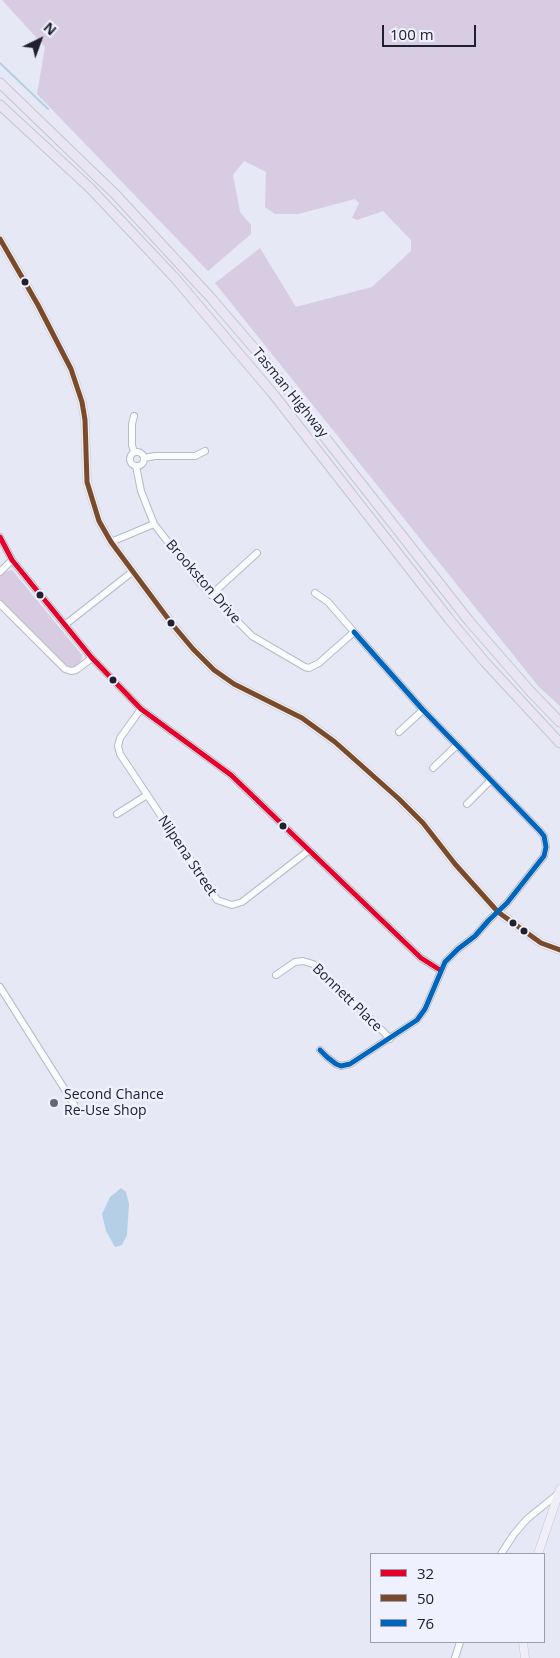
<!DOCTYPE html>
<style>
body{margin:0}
#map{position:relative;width:560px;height:1658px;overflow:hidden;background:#e6e8f6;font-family:"Open Sans",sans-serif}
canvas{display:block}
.legend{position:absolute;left:370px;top:1553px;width:175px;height:90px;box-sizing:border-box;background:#eff1fe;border:1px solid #9c9eab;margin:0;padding:6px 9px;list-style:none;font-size:15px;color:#20212e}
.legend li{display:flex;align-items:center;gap:10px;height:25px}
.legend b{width:25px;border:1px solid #9c9eab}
.north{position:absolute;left:15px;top:15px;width:50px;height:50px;-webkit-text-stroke:4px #eff1fe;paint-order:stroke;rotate:42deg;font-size:14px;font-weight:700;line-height:20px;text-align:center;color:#20212e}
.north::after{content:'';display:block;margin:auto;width:18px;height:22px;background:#20212e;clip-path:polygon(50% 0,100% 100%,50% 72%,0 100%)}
.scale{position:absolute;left:382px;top:25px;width:94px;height:22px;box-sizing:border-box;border:2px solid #20212e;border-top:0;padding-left:6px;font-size:15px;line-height:18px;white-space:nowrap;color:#20212e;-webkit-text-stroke:4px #eff1fe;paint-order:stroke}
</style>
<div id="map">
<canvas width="560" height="1658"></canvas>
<ul class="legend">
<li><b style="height:6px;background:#e4002b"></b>32</li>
<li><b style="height:6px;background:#7a4b2a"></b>50</li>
<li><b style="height:6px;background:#0065bd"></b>76</li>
</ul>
<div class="north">N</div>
<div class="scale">100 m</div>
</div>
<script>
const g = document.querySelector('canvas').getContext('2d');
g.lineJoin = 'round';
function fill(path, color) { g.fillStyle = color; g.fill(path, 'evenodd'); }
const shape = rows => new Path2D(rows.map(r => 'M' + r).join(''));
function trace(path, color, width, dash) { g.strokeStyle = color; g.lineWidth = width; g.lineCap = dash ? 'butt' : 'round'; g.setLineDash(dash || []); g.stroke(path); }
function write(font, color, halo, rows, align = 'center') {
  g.font = font + ' "Open Sans",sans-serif'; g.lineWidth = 5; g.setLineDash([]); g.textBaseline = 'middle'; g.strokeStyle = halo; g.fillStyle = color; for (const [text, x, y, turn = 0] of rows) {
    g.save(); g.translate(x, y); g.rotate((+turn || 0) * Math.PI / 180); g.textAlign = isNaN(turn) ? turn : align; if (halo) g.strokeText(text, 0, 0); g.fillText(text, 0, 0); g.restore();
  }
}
const green = shape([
 [2,0,560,0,560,706,539,687,215,283,260,248,296,307,372,287,411,251,411,240,383,211,357,220,352,218,359,203,355,199,298,214,275,214,265,207,266,172,244,161,233,175,240,212,251,225,251,234,208,271,37,94,45,47],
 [12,570,82,655,81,661,74,667,67,666,0,599,0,577,4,572]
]);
const water = shape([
 [121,1188,126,1192,129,1204,127,1235,122,1245,115,1247,106,1231,102,1214,110,1197]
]);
const stream = shape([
 [0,63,48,109]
]);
const minor = shape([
 [134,416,132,424,132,445,134,452],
 '130 459a7 7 0 1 1 14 0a7 7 0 1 1-14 0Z',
 [144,458,155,456,195,456,205,451],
 [136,466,141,491,154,524,199,582,252,636,305,667,309,668,319,663,354,632,328,602,315,593],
 [0,537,12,560,92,658,141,709,231,775,421,958,440,970],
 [111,542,154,524],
 [0,572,12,560],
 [211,595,257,553],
 [0,604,65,669,71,671,76,670,92,658],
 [66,624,132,572],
 [141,709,120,738,118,746,120,754,217,900,232,905,242,902,308,851],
 [399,732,423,710],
 [433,768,457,745],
 [467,804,491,780],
 [117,814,147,795],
 [276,975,295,962,303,961,313,964,378,1026,390,1039],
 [0,987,74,1104],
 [320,1050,327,1057,336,1064,341,1066,350,1064,417,1020,425,1009,445,962,458,949,475,936,489,920,507,903,544,856,546,847,544,836,540,831,423,710,354,632],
 [501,1554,514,1534,527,1519,559,1493],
 [455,1658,460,1642]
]);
const major = shape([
 [0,239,38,305,71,369,82,402,85,420,87,482,99,521,111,542,172,624,193,649,214,670,234,684,302,718,335,742,399,799,423,823,455,864,498,912,541,943,560,950],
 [538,1554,560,1489],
 [523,1642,525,1658]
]);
const highway = shape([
 [0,83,116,195,211,298,265,361,469,621,530,691,560,722],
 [0,105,90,188,175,278,274,395,449,619,484,661,560,743]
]);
const bus1 = shape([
 [0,537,12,560,92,658,141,709,231,775,421,958,440,970]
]);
const bus2 = shape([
 [0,239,38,305,71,369,82,402,85,420,87,482,99,521,111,542,172,624,193,649,214,670,234,684,302,718,335,742,399,799,423,823,455,864,498,912,541,943,560,950]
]);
const bus3 = shape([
 [320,1050,327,1057,336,1064,341,1066,350,1064,417,1020,425,1009,445,962,458,949,475,936,489,920,507,903,544,856,546,847,544,836,540,831,423,710,354,632]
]);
const markers = [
 [25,282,4.5,"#20212e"],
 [40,595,4.5,"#20212e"],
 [171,623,4.5,"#20212e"],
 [113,680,4.5,"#20212e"],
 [283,826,4.5,"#20212e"],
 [513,923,4.5,"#20212e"],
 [524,931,4.5,"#20212e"],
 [54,1103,5,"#656774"]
];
const streetNames = [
 ["Tasman Highway",290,393,51],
 ["Brookston Drive",203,582,49],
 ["Nilpena Street",187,856,56],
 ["Bonnett Place",347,998,44]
];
const poiNames = [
 ["Second Chance",64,1095],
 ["Re-Use Shop",64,1111]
];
fill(green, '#d7cce1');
fill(water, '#b5d0e6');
trace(stream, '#b5d0e6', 2);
trace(minor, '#b8bac6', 8);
trace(major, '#c5c6ce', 9);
trace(highway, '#c5c6ce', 11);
trace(minor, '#fbfcfe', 6);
trace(major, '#f0eef6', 8);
trace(highway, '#e9e5f2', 9);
trace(bus1, '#e4002b', 5);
trace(bus2, '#7a4b2a', 5);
trace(bus3, '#0065bd', 5);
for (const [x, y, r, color] of markers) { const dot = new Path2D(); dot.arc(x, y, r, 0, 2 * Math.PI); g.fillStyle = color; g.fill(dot); trace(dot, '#eff1fe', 2); }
write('14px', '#20212e', '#eff1fe', streetNames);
write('14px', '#20212e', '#eff1fe', poiNames, 'left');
</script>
